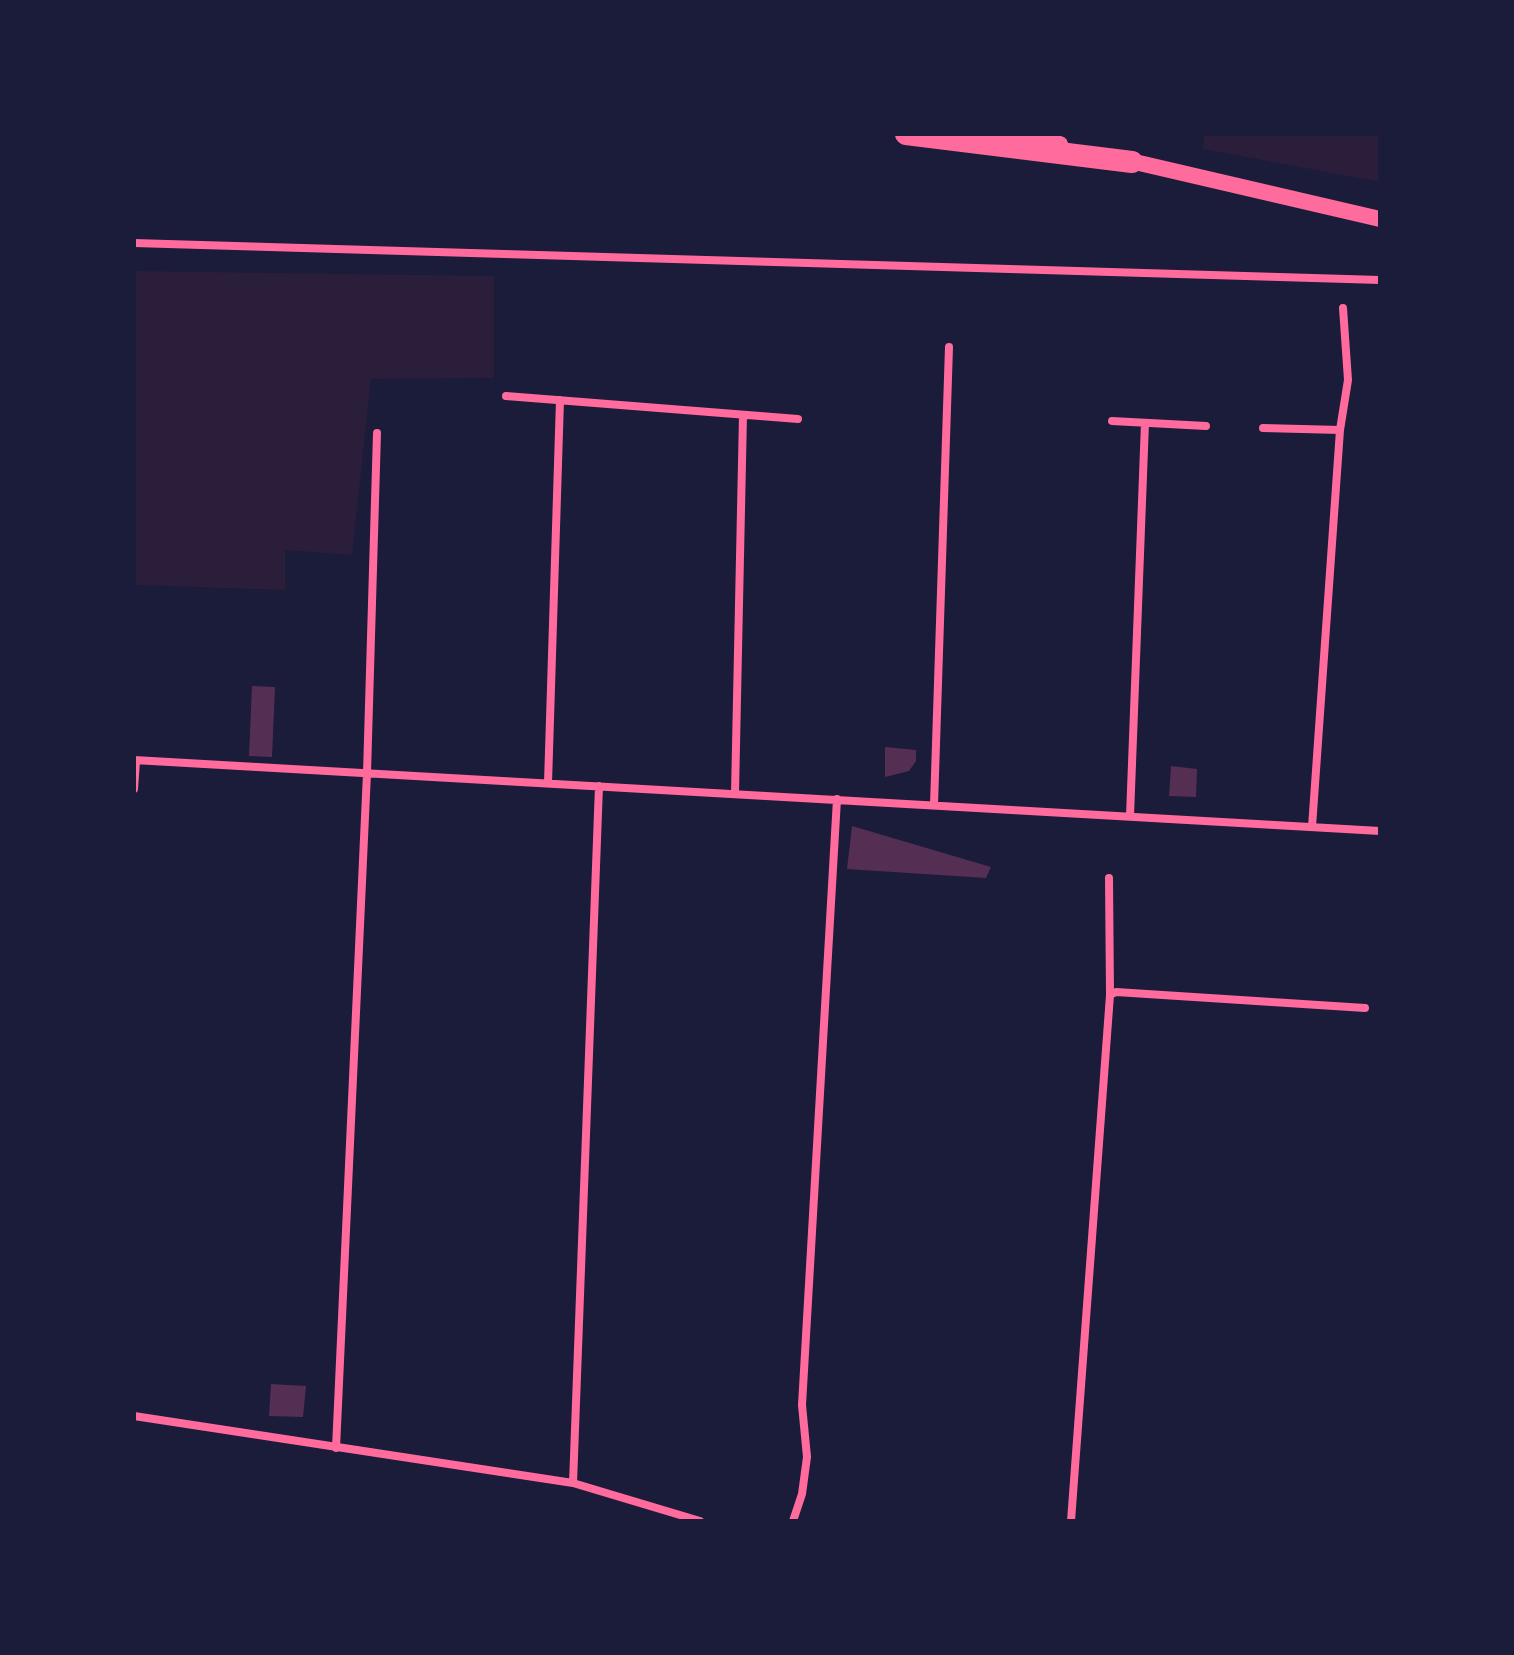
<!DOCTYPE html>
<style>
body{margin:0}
#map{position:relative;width:1514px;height:1655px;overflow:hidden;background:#1b1b3a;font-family:Arial,sans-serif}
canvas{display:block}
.frame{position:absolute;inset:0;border:136px solid #1b1b3a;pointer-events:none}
</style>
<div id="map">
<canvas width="1514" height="1655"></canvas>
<div class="frame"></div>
</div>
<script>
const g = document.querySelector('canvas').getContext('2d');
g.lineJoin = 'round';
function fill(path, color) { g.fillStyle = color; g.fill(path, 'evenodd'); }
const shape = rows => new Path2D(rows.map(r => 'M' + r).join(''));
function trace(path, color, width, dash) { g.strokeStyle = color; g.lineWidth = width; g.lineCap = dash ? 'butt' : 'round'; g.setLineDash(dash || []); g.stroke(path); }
const green = shape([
 [1204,134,1380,134,1380,182,1203,149],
 [134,271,494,276,494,378,371,379,352,555,285,550,285,590,134,585]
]);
const building = shape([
 [252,686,275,687,272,757,249,756],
 [885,747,916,750,916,761,909,771,885,777],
 [1171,766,1197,769,1196,797,1169,796],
 [852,826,991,867,986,878,847,869],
 [271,1384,306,1386,303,1417,269,1416]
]);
const minor = shape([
 [134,243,1380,280],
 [506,396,798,419],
 [1112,421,1206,426],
 [1263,428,1340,430],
 [134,760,1380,831],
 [548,783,560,400],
 [134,789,136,761],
 [735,793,743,415],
 [934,805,949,347],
 [1130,816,1145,423],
 [1312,827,1340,430,1348,380,1343,308],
 [1110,995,1116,992,1365,1008],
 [134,1416,573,1483,700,1521],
 [336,1448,367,773,377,433],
 [573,1483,599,786],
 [793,1521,802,1494,807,1457,802,1405,837,799],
 [1071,1521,1110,995,1109,878]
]);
const secondary = shape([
 [1015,134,1060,144],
 [1122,159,1380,219]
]);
const trunk = shape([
 [906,134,1132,162]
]);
fill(green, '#2a1e3b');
fill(building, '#542f53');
trace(minor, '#ff6b9d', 8);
trace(secondary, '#ff6b9d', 16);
trace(trunk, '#ff6b9d', 22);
</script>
